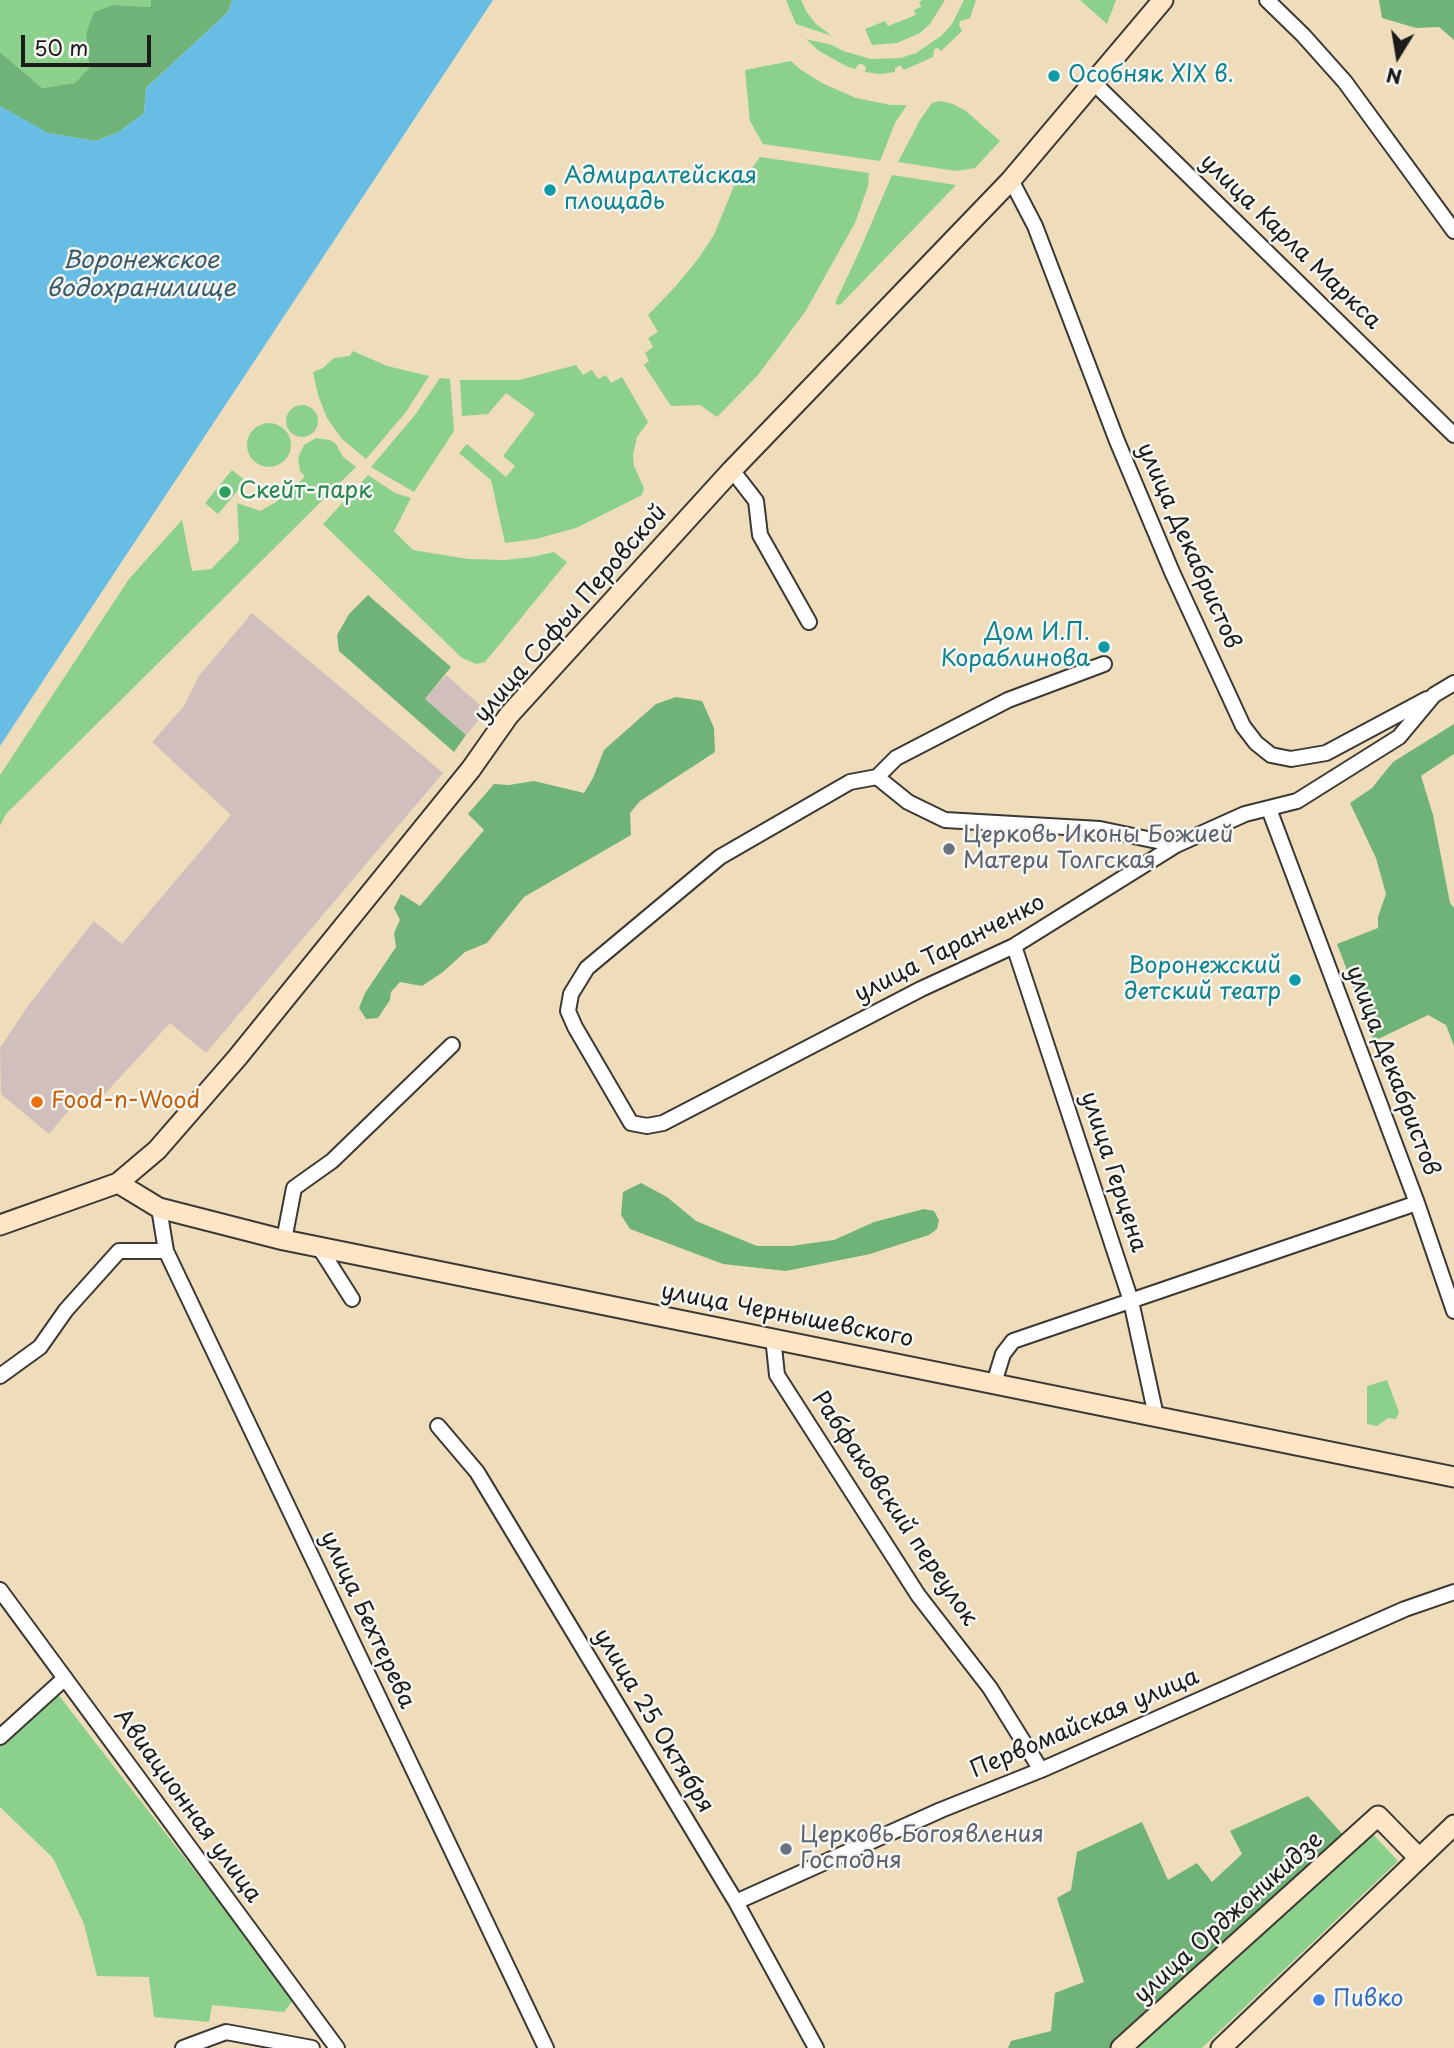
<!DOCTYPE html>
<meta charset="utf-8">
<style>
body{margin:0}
#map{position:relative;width:1454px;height:2048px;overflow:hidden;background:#efdcbb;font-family:"Playpen Sans",sans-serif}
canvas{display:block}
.north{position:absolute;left:1363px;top:21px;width:70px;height:70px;-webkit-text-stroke:5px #f6f6f2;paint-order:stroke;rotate:191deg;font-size:19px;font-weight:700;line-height:28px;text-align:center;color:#1c1c1c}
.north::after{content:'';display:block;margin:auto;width:24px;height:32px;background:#1c1c1c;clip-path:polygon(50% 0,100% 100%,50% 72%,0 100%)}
.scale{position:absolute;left:21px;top:35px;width:130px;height:32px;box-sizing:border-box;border:4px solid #1c1c1c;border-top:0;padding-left:9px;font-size:21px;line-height:24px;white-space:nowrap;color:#1c1c1c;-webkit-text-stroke:5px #f6f6f2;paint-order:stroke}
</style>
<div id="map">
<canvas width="1454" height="2048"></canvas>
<div class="north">N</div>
<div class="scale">50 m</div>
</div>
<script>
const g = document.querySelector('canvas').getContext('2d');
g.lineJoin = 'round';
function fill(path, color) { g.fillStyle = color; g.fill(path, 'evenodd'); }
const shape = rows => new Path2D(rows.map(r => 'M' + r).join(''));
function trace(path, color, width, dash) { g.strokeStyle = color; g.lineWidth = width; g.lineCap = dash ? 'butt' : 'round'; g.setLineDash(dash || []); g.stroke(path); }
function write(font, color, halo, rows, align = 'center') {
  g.font = font + ' "Playpen Sans",sans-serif'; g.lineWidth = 5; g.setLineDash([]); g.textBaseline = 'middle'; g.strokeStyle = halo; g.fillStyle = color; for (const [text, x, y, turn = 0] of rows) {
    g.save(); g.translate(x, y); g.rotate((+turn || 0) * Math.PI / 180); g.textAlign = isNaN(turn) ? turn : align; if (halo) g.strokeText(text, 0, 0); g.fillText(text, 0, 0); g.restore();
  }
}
const industrial = shape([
 [252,613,443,773,206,1053,170,1023,102,1097,71,1108,49,1134,1,1094,0,1048,28,1006,94,921,122,944,231,815,152,742,184,706,199,676],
 [446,675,487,711,466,735,425,699]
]);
const green = shape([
 [0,0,151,0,151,7,114,5,86,34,89,68,75,83,42,88,0,52],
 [786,0,801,0,806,11,816,24,832,36,796,24],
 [923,0,945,0,930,24,920,33,897,43,872,45,865,29,885,21,888,26,916,15,914,10,921,7,919,2],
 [964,0,976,0,970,18,960,21,959,25,962,31,941,51,938,48,934,49,933,57,904,70,900,65,895,68,895,72,880,74,865,72,866,67,862,64,859,64,855,69,848,67,819,51,806,39,832,45,843,51,871,59,901,58,916,53,941,36,952,24],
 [1080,0,1116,0,1107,24],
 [791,61,801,70,824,84,856,98,891,105,907,105,895,123,880,161,763,144,750,121,745,70],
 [940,101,953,104,966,111,1000,141,975,168,956,171,898,162,920,120,932,103],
 [760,157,869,173,868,186,855,223,805,312,758,375,717,417,700,405,671,406,644,365,649,361,645,353,653,347,648,338,658,332,648,315,676,286,698,259,714,235,737,178,750,171],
 [892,175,956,185,840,305,836,304,836,301,860,250],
 [353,351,387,366,429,376,406,412,366,459,342,439,327,418,318,395,313,372,323,368,334,358,350,356],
 [576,365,583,375,592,370,598,379,606,375,611,383,622,377,648,422,637,437,633,455,634,466,644,488,642,495,576,528,536,539,505,543,491,480,459,453,467,444,506,477,515,466,503,456,535,414,506,393,488,414,462,416,460,380,519,380],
 [440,378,450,379,454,431,414,492,371,467,415,415],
 '286 421a16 16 0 1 1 32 0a16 16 0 1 1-32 0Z',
 '247 445a22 22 0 1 1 44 0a22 22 0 1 1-44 0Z',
 [316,438,330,440,336,444,343,457,356,467,6,814,0,826,0,775,129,579,182,520,192,571,211,569,239,541,237,503,260,511,276,502,305,477,300,471,298,458,304,445],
 [232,470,246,481,218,514,205,503],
 [368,475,395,493,411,498,394,531,413,550,468,559,505,560,532,557,554,552,567,562,485,662,476,664,462,658,323,524],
 [1387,1380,1399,1412,1396,1419,1388,1418,1377,1426,1367,1424,1367,1386],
 [57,1693,294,1999,284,2012,212,2005,209,2022,154,2017,149,1977,97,1976,84,1924,53,1858,0,1807,0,1745,45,1700],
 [1371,1832,1398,1861,1202,2048,1130,2048]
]);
const forest = shape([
 [151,0,232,0,228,12,146,88,144,113,119,132,96,141,47,133,0,106,0,52,42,88,75,83,89,68,86,34,94,12,114,5,151,7],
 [1379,0,1454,0,1454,40,1439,27,1416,28,1382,18],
 [368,595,451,667,425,699,466,735,454,752,339,651,337,635,349,614],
 [676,697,702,701,714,728,715,752,640,801,630,813,631,835,524,897,487,943,465,952,443,972,422,986,400,982,391,992,390,1000,378,1018,366,1019,359,1008,365,993,396,947,394,933,400,920,394,908,401,894,420,906,484,830,468,814,494,784,509,785,534,781,584,793,593,778,604,750,656,704],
 [1454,724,1454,754,1421,776,1433,815,1450,903,1454,908,1454,1046,1446,1025,1428,1015,1374,1041,1337,944,1378,928,1378,917,1386,894,1376,858,1350,803,1372,788,1393,762],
 [641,1183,667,1197,696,1221,757,1246,791,1246,834,1240,874,1222,924,1209,934,1211,939,1220,937,1229,929,1235,870,1254,786,1271,723,1264,630,1229,621,1215,623,1192],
 [1308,1796,1345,1837,1109,2048,1008,2048,1011,2041,1051,2031,1055,1993,1084,1982,1057,1898,1071,1890,1077,1852,1142,1822,1168,1880,1197,1863,1212,1882,1242,1854,1230,1831]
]);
const water = shape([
 [232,0,493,0,0,746,0,106,48,133,96,141,119,132,144,113,146,88,228,12]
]);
const street = shape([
 [1267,0,1303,35,1345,82,1454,231],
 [1093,82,1454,435],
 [1011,180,1035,226,1117,441,1172,572,1243,726,1256,743,1271,755,1291,759,1326,753,1427,699],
 [732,470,756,501,760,535,809,622],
 [1104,664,1008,700,896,758,877,777,850,782,720,857,587,968,571,994,568,1011,575,1027,631,1123,647,1126,663,1123,921,989,1014,946,1176,845,1245,814,1297,801,1399,737,1434,695,1454,683],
 [877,777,908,802,945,820,1100,829,1176,845],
 [1269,809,1417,1203,1454,1311],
 [1014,946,1131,1301,1156,1416],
 [159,1208,166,1251,546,2048],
 [284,1240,294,1188,332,1161,452,1045],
 [319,1247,352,1299],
 [773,1337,777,1375,918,1595,990,1688,1041,1770],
 [0,1376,40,1347,66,1310,119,1251,166,1251],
 [994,1383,1003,1354,1013,1341,1417,1203],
 [438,1426,477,1472,736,1902,816,2048],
 [0,1590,337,2048],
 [0,1737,65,1678],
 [736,1902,941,1810,1041,1770,1405,1609,1454,1592],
 [183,2048,226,2032,312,2048]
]);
const secondary = shape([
 [118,1183,159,1208,284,1240,1454,1477],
 [0,1225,118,1183,157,1150,237,1058,471,769,509,715,732,470,1011,180,1163,0],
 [1121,2048,1378,1816,1419,1858],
 [1221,2048,1454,1825]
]);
const markers = [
 [1054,76,7,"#0f9aa8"],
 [550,190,7,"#0f9aa8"],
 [225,492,7,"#2e9e5b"],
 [1104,647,7,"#0f9aa8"],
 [949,849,7,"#6b7280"],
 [1295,980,7,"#0f9aa8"],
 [37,1102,7,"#e8710a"],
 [786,1849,7,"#6b7280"],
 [1319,2000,7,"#3f7fe0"]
];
const cultureNames = [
 ["Особняк XIX в.",1068,76],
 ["Адмиралтейская",564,177],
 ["площадь",564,203],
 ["Дом И.П.",1090,634,"right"],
 ["Кораблинова",1090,660,"right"],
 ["Воронежский",1281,967,"right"],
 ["детский театр",1281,993,"right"]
];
const streetNames = [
 ["улица Карла Маркса",1290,242,44],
 ["улица Декабристов",1188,546,66],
 ["улица Софьи Перовской",571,614,-49],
 ["улица Таранченко",950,949,-27],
 ["улица Декабристов",1392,1071,69],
 ["улица Герцена",1113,1172,72],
 ["улица Чернышевского",787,1316,11],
 ["Рабфаковский переулок",894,1509,56],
 ["улица Бехтерева",367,1620,65],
 ["улица 25 Октября",653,1721,59],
 ["Первомайская улица",1085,1724,-23],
 ["Авиационная улица",187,1806,54],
 ["улица Орджоникидзе",1229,1918,-42]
];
const leisureNames = [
 ["Скейт-парк",239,492]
];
const worshipNames = [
 ["Церковь Иконы Божией",963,836],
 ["Матери Толгская",963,862],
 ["Церковь Богоявления",800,1836],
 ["Господня",800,1862]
];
const foodNames = [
 ["Food-n-Wood",51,1102]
];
const shopNames = [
 ["Пивко",1333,2000]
];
const waterNames = [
 ["Воронежское",141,261],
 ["водохранилище",141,289]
];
fill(industrial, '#d1bfbe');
fill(green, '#8bd18c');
fill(forest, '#70b378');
fill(water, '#68bde5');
trace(street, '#3c3934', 18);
trace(secondary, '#3c3934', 23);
trace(street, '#fff', 14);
trace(secondary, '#fee5c5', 19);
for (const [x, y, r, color] of markers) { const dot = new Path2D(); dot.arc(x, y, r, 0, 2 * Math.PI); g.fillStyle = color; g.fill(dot); trace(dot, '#f6f6f2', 2.5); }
write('23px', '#0d838f', '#f6f6f2', cultureNames, 'left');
write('23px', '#1c1c1c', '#f6f6f2', streetNames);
write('23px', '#27864d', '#f6f6f2', leisureNames, 'left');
write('23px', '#5b616d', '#f6f6f2', worshipNames, 'left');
write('23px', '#c56008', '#f6f6f2', foodNames, 'left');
write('23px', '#366cbe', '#f6f6f2', shopNames, 'left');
write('italic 24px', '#3a5c6c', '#f6f6f2', waterNames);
</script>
